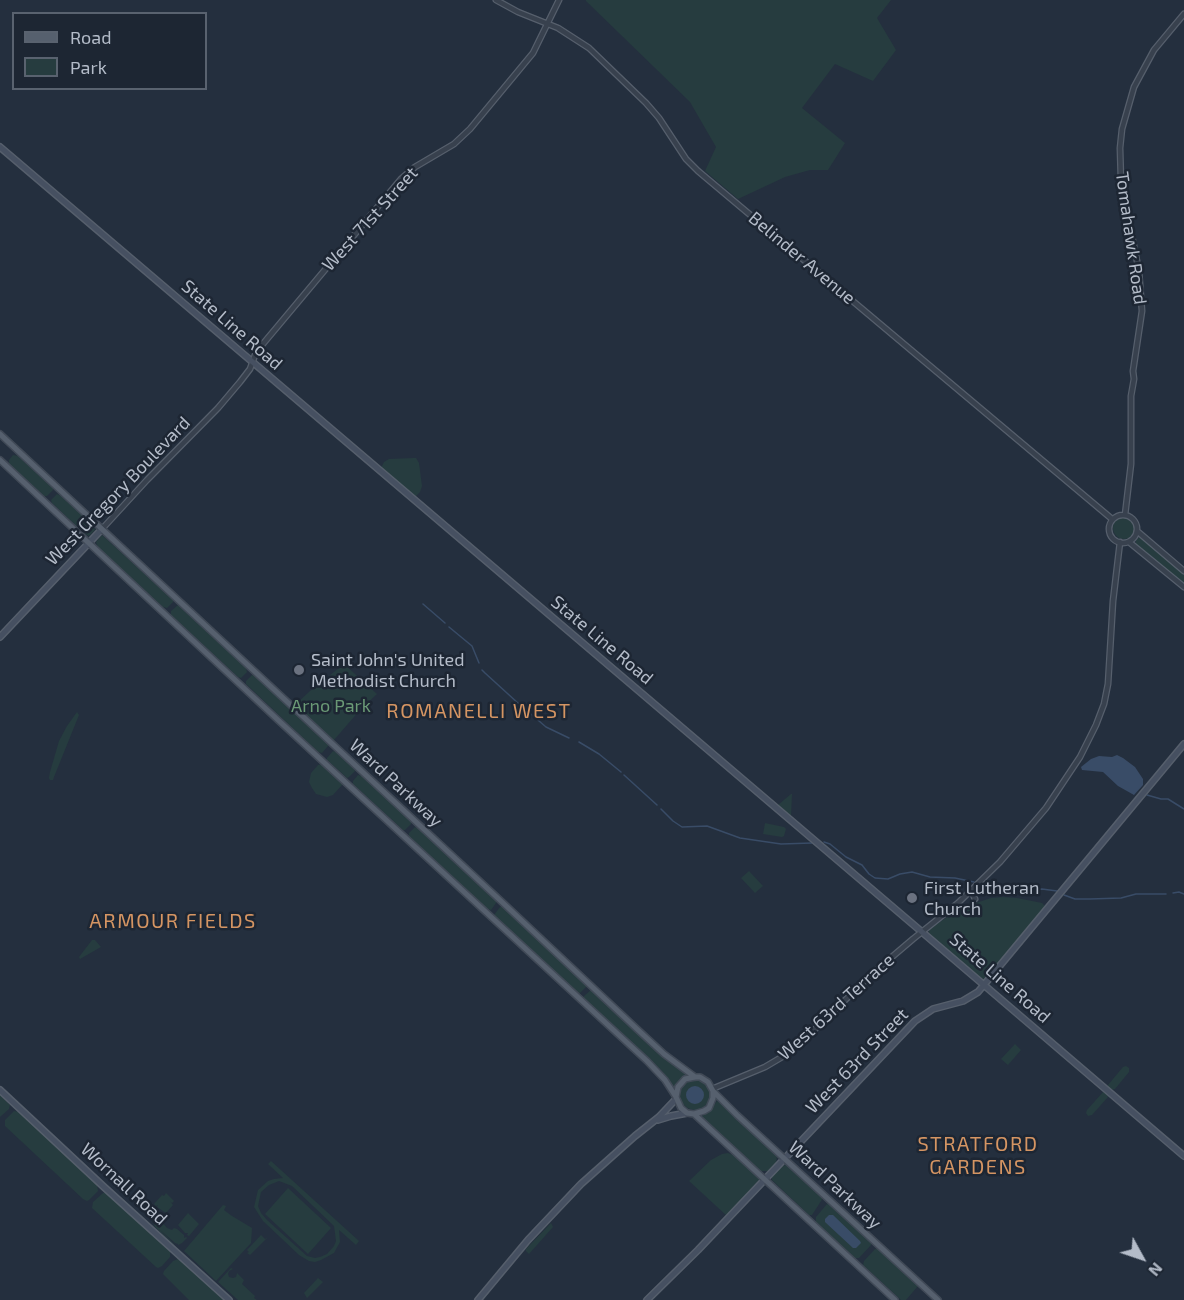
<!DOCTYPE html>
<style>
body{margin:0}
#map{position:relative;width:1184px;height:1300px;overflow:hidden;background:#242f3e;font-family:"Exo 2",sans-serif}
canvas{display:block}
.legend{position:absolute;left:12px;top:12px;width:195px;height:78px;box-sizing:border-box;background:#1d2633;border:2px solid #59626f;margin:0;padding:8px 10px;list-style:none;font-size:18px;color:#b4bcc9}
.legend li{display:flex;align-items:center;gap:12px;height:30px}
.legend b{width:30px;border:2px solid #59626f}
.north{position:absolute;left:1112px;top:1228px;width:60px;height:60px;-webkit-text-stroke:4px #1d2633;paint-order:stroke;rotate:130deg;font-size:16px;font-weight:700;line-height:24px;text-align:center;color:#b4bcc9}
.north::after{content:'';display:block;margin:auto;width:21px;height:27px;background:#b4bcc9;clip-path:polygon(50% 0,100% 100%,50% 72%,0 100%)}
</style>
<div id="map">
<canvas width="1184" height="1300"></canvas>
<ul class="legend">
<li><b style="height:8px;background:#56606e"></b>Road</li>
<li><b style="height:16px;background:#263c3f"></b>Park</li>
</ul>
<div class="north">N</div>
</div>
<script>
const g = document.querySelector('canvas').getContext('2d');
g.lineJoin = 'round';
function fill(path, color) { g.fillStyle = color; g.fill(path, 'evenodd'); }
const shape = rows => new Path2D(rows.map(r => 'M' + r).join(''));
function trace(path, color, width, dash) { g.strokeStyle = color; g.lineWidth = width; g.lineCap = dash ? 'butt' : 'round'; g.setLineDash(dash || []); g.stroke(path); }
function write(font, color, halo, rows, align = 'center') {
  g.font = font + ' "Exo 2",sans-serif'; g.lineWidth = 5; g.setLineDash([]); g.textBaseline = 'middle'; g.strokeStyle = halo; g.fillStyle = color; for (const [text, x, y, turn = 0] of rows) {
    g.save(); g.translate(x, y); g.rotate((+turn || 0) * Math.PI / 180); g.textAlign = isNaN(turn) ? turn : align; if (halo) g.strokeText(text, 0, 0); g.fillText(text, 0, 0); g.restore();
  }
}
const green = shape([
 [586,0,891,0,877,18,896,50,873,81,835,64,802,108,845,143,828,170,810,170,785,177,738,199,705,171,716,147,690,102,586,1],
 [13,455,18,456,53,488,53,490,47,496,44,496,9,464,9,460],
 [413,458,416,458,419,463,422,486,420,492,416,496,413,496,383,471,381,468,384,462,389,459],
 [57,494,61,496,94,526,95,530,89,536,85,534,52,503,51,500],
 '1113 528a11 11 0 1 1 22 0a11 11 0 1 1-22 0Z',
 [102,535,173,600,173,602,167,608,163,607,98,547,96,542],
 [1140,537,1184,573,1184,585,1136,545,1136,540],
 [178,605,246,668,247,672,241,678,238,677,171,615,171,611],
 [344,664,377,694,360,710,334,740,330,739,298,708,296,704,310,691],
 [252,675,255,676,328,744,328,746,322,753,318,752,246,684,246,681],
 [77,712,79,715,54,777,53,780,50,780,49,778,50,772,59,741,67,726],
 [333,751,336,752,353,767,355,771,349,777,347,778,345,776,327,760,327,758],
 [322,764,343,782,342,785,333,795,327,797,316,794,312,788,309,782,311,773,318,765],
 [358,775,362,776,411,821,411,824,405,830,403,830,353,784,353,781],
 [791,794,792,794,791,816,778,805],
 [765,823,784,827,786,829,784,836,782,837,763,834],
 [415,827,418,828,496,901,496,903,491,910,486,908,409,836,409,833],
 [749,871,763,886,755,893,741,878],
 [1003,897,1017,898,1042,903,1045,906,1044,908,984,979,981,978,929,933,929,930,937,924,961,908,991,898],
 [500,907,503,907,586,984,586,987,580,993,577,993,494,915],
 [92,940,95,940,101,947,80,959,79,957],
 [591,990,669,1062,686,1073,686,1076,675,1087,673,1087,662,1071,584,999,584,996],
 [1015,1044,1021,1050,1008,1065,1001,1059],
 [1126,1066,1129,1068,1129,1072,1115,1089,1110,1090,1108,1087,1108,1085,1123,1067],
 '680 1095a15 15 0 1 1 30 0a15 15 0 1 1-30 0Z',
 [1104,1091,1107,1093,1108,1097,1092,1115,1088,1116,1086,1113,1087,1110],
 [0,1095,10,1105,9,1109,0,1117],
 [717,1101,721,1103,777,1156,776,1163,768,1171,761,1171,702,1118,703,1115,709,1112],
 [14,1111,19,1112,97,1185,98,1191,89,1200,87,1201,83,1199,5,1126,5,1120],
 [728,1153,735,1156,760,1179,727,1216,689,1181,711,1160,722,1154],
 [271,1161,359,1241,356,1245,339,1230,340,1242,334,1253,321,1260,315,1262,309,1261,299,1255,263,1221,254,1207,258,1190,268,1181,274,1179,283,1178,268,1164],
 [279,1181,292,1186,334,1226,336,1241,334,1246,327,1254,320,1257,315,1258,307,1256,267,1220,261,1213,258,1206,261,1192,269,1185],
 [786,1165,823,1198,812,1215,809,1215,772,1180,772,1176,782,1166],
 [288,1188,331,1228,308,1254,265,1214],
 [103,1193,106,1193,110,1196,170,1251,170,1257,162,1266,158,1268,156,1267,92,1208,93,1202],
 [166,1193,174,1201,172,1203,170,1201,173,1205,166,1213,157,1207,158,1205,156,1206,154,1204,162,1195,164,1196],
 [827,1204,830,1205,871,1243,871,1245,859,1258,855,1258,816,1222,816,1217],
 [223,1205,226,1206,224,1210,232,1216,252,1228,251,1243,216,1281,184,1251],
 [154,1207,154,1209,156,1209,161,1213,162,1222,167,1228,172,1230,174,1228,177,1229,184,1235,184,1238,186,1237,187,1238,182,1243,178,1245,178,1244,175,1243,159,1229,175,1245,173,1244,152,1224,155,1226,152,1221,151,1216],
 [188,1213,199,1224,189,1236,187,1235,188,1233,185,1233,178,1225],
 [551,1223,553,1227,529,1254,526,1251,526,1249],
 [261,1235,265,1239,268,1237,250,1255,247,1253,249,1252,247,1250],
 [875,1249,878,1249,918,1286,906,1300,901,1300,863,1265,864,1261],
 [178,1259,183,1262,224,1300,189,1300,163,1274,164,1271,173,1261],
 [231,1268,233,1269,229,1271,228,1274,229,1277,233,1278,236,1277,237,1273,244,1280,242,1284,255,1296,254,1298,257,1300,238,1300,218,1282],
 [318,1278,323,1282,307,1298,304,1293]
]);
const water = shape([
 [1117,755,1123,758,1135,767,1143,779,1143,785,1134,795,1118,786,1103,772,1082,770,1081,767,1091,759,1099,756,1112,757],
 '686 1095a9 9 0 1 1 18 0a9 9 0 1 1-18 0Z',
 [829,1215,833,1215,860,1241,861,1243,856,1248,853,1248,825,1222,825,1219]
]);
const stream = shape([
 [423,604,445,623],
 [449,627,472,646,479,663],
 [482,670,485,673,519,704],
 [524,708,546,727,569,738],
 [579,742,599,754,621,772],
 [624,775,657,805],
 [1147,795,1161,799,1168,799,1184,809],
 [661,809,673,821,682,827,707,826,740,838,781,844,812,843],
 [824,842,830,844,846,857,862,865,869,874,875,878,888,879,900,874,912,872,930,877,955,878,974,882],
 [983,885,1023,886,1033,890,1042,889,1057,891],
 [1173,893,1179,892,1184,894],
 [1064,895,1075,899,1090,899,1121,898,1136,894,1166,894]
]);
const tertiary = shape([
 [496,0,518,12,558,28,589,48,646,103,659,118,686,159,698,171,1112,519],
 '1109 529a14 14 0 1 1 28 0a14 14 0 1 1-28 0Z',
 [1125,515,1131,464,1131,396,1134,379,1133,371,1142,311,1139,271,1121,181,1120,148,1122,129,1134,87,1154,50,1184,14],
 [102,529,147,480,218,408,240,382,250,369,255,355,262,345,401,179,415,167,454,144,470,129,533,53,559,0],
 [1137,531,1184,571],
 [1129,542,1184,587],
 [971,890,975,899],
 [712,1089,765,1067,787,1054,811,1033,873,973,913,939,958,903,1000,862,1046,808,1080,757,1096,725,1104,704,1108,684,1113,601,1120,542]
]);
const secondary = shape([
 [0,147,922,932,1184,1156],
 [0,637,102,529],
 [0,1090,104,1187,229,1300],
 [658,1120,671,1116,687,1113],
 [478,1300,528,1240,581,1184,635,1136,659,1117,676,1099],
 [647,1300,698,1250,915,1021,933,1009,963,1001,978,992,1184,744]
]);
const primary = shape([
 [0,434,502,902,637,1029,664,1054,695,1077],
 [0,460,278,720,647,1061,665,1080,676,1097],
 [713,1091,737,1115,938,1300],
 [694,1114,704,1111,709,1108,713,1098,713,1091,708,1082,700,1077,695,1077,685,1079,678,1087,676,1097,681,1108,687,1113,694,1114,895,1300]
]);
const markers = [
 [299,670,6,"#6b7280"],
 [912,898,6,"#6b7280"]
];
const streetNames = [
 ["West 71st Street",370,219,-48],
 ["Tomahawk Road",1131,238,82],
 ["Belinder Avenue",802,258,40],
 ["State Line Road",232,325,41],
 ["West Gregory Boulevard",118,491,-46],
 ["State Line Road",602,640,40],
 ["Ward Parkway",396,783,43],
 ["State Line Road",1000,978,41],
 ["West 63rd Terrace",836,1007,-42],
 ["West 63rd Street",857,1061,-46],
 ["Wornall Road",124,1184,43],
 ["Ward Parkway",835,1185,43]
];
const poiNames = [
 ["Saint John's United",311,660],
 ["Methodist Church",311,681],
 ["First Lutheran",924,888],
 ["Church",924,909]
];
const parkNames = [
 ["Arno Park",331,706]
];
const neighbourhoodNames = [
 ["ROMANELLI WEST",479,711],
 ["ARMOUR FIELDS",173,921],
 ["STRATFORD",978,1144],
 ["GARDENS",978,1167]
];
fill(green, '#263c3f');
fill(water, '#394c67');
trace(stream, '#394c67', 1.5);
trace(tertiary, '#565f6c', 7);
trace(secondary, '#565f6c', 8);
trace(primary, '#414a57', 8);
trace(tertiary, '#38414e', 4.5);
trace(secondary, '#465061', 5);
trace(primary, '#56606e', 5);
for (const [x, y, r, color] of markers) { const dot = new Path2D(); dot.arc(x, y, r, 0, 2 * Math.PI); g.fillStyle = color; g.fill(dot); trace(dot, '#1d2633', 2); }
write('18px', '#b4bcc9', '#1d2633', streetNames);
write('18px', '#b4bcc9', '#1d2633', poiNames, 'left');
write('18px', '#6b9a76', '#1d2633', parkNames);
g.letterSpacing = '1.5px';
write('20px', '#d59563', '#1d2633', neighbourhoodNames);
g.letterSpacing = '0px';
</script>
